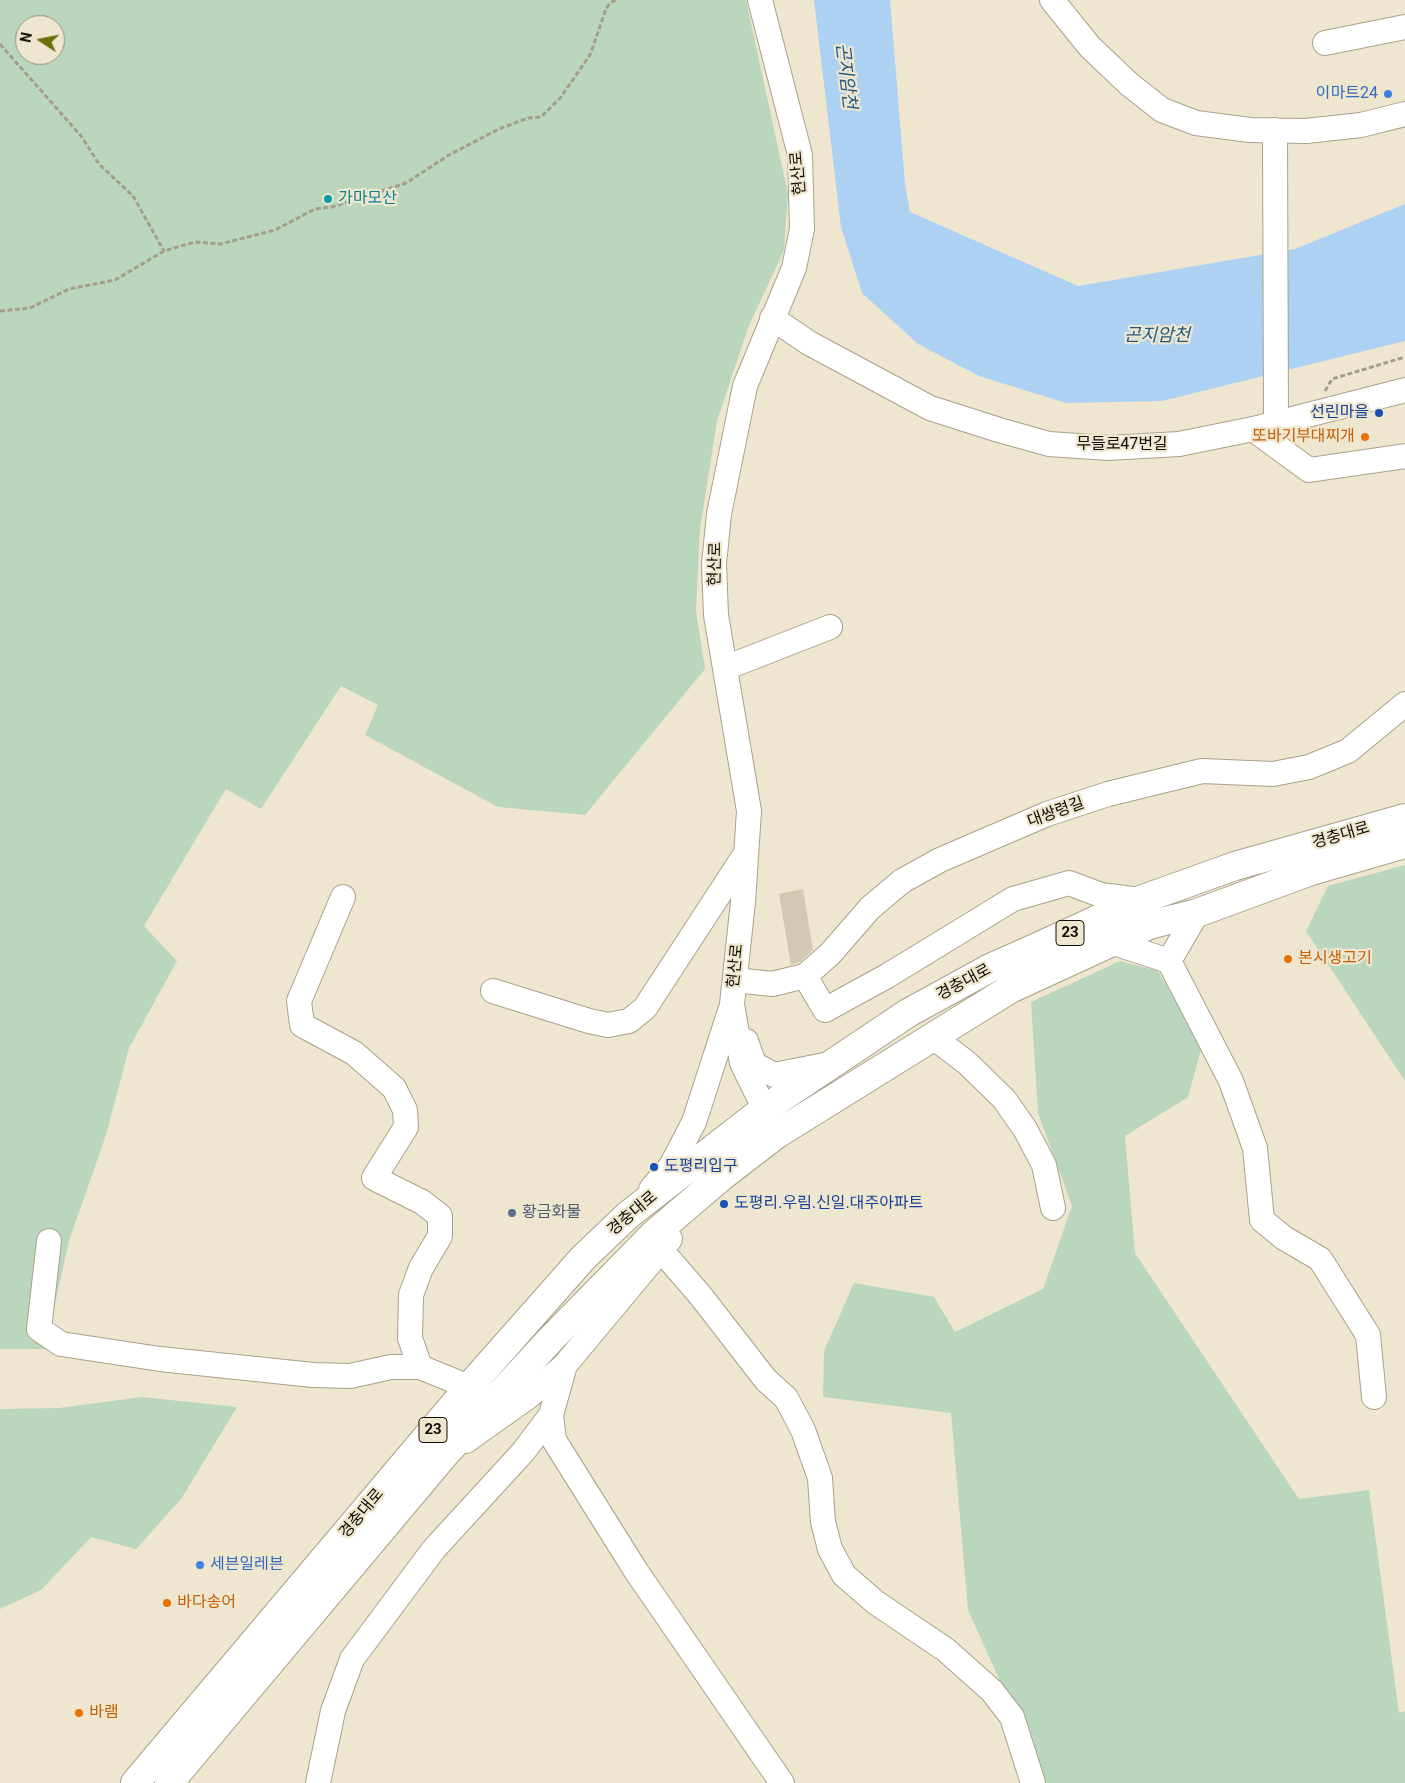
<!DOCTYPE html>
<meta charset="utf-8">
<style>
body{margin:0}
#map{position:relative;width:1405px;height:1783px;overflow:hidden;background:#efe6cf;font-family:Roboto,sans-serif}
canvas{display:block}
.north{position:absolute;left:15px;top:15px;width:50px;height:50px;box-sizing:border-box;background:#efe6cf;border:1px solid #968f7f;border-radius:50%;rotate:281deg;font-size:14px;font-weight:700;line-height:20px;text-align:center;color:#100d06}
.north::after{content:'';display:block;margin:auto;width:18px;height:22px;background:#696d10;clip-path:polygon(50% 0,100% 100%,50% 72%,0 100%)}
</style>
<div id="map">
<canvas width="1405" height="1783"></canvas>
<div class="north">N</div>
</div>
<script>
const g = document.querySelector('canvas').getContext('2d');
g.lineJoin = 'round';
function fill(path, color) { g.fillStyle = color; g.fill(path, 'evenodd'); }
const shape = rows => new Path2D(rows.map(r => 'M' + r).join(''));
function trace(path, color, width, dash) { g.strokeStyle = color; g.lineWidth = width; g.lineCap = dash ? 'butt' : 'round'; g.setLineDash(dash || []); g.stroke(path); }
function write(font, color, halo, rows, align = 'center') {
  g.font = font + ' Roboto,"Noto Sans KR",sans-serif'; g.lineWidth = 4.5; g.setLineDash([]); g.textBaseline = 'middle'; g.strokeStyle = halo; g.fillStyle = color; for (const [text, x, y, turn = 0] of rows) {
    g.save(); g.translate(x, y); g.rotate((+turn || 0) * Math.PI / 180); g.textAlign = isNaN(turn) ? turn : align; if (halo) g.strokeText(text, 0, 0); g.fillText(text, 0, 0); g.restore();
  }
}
const green = shape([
 [0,0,746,0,788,194,784,250,748,328,717,421,700,529,696,611,705,669,585,815,498,807,365,735,378,705,341,686,261,809,226,789,144,926,177,961,129,1048,106,1135,69,1241,45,1349,0,1349],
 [25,25,55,25,55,55,25,55],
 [1405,865,1405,1081,1306,931,1328,886],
 [1120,961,1158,971,1202,1046,1188,1097,1125,1136,1135,1253,1299,1499,1369,1490,1399,1713,1405,1711,1405,1783,1046,1783,968,1610,951,1413,823,1397,824,1351,854,1283,934,1297,955,1332,1043,1289,1072,1206,1038,1113,1031,1002],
 [142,1397,237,1407,181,1499,136,1549,91,1537,41,1590,0,1609,0,1409,59,1408]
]);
const water = shape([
 [814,0,890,0,905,184,910,212,1078,286,1295,249,1405,204,1405,341,1162,401,1066,403,979,376,918,344,862,293,841,227]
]);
const building = shape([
 [803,889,813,950,800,962,791,965,779,894]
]);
const path = shape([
 [0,44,81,136,99,164,133,196,164,251],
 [0,311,30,308,69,289,115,280,164,251,195,242,221,244,275,230,315,209,332,207,406,183,449,155,499,129,528,118,541,117,561,97,590,55,606,9,611,2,617,0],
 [1325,391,1332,379,1405,357]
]);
const minor = shape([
 [760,0,800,155,802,229,794,268,745,386,719,514,714,564,716,615,749,811,743,902,732,1004,742,1063,773,1126],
 [1052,0,1090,47,1129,84,1162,110,1196,123,1250,130,1306,131,1361,125,1405,114],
 [1325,43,1405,27],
 [1275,130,1276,422],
 [772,318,809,343,930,408,999,430,1049,444,1108,448,1179,444,1253,429,1405,390],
 [1253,429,1309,470,1405,456],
 [725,668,830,627],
 [343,897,299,1001,302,1025,354,1053,394,1088,405,1110,406,1127,374,1178,422,1202,440,1216,440,1236,421,1268,411,1295,410,1338,420,1367],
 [1111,942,1169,961,1231,1081,1255,1148,1262,1220,1284,1238,1320,1259,1368,1335,1374,1397],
 [1169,961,1197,913],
 [805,976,825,1010,887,976,1013,899,1069,883,1101,895,1140,900],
 [735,980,772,984,805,976,830,954,870,908,902,881,940,860,1047,814,1108,794,1202,771,1273,774,1309,767,1348,751,1405,704],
 [493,991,589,1021,608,1025,629,1021,645,1008,746,853],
 [933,1037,967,1063,1004,1099,1025,1129,1044,1165,1053,1208],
 [746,1041,754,1064,774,1075,830,1064],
 [651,1189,671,1166,694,1122,730,1011],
 [49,1241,39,1329,61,1344,160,1359,313,1375,350,1376,391,1367,420,1367,469,1387],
 [661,1250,700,1295,766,1380,786,1398,803,1430,820,1478,823,1522,830,1549,844,1575,875,1602,946,1650,992,1691,1012,1717,1033,1783],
 [565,1365,551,1415,554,1440,636,1571,782,1783],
 [466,1441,528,1397,565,1365,670,1239],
 [318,1783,333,1711,352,1659,434,1549,523,1452,551,1415]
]);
const major = shape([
 [135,1783,469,1387,583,1258,628,1215,763,1110,908,1013,990,968,1035,948,1140,900,1235,866,1405,818],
 [169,1783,445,1454,551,1339,653,1235,721,1177,777,1134,1010,989,1149,925,1197,913,1311,871,1405,844]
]);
const markers = [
 [1388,94,5,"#3f7fe0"],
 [328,199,5,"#0f9aa8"],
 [1379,413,5,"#1a4fb4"],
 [1365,437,5,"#e8710a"],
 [1288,959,5,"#e8710a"],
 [654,1167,5,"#1a4fb4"],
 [724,1204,5,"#1a4fb4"],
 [512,1213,5,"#5c6f8a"],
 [200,1565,5,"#3f7fe0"],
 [167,1603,5,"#e8710a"],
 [79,1713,5,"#e8710a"]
];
const shields = [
 [1070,933,28],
 [433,1430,28]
];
const shieldNames = [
 ["23",1070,933],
 ["23",433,1430]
];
const shopNames = [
 ["이마트24",1378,94],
 ["세븐일레븐",210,1565,"left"]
];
const streetNames = [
 ["현산로",799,173,-95],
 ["무들로47번길",1122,445],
 ["현산로",716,564,-89],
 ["대쌍령길",1056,813,-20],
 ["경충대로",1341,836,-16],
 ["현산로",736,966,-84],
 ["경충대로",964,983,-28],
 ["경충대로",633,1214,-40],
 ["경충대로",362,1514,-50]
];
const cultureNames = [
 ["가마모산",338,199]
];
const transitNames = [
 ["선린마을",1369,413,"right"],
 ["도평리입구",664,1167],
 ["도평리.우림.신일.대주아파트",734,1204]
];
const foodNames = [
 ["또바기부대찌개",1355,437,"right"],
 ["본시생고기",1298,959],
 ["바다송어",177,1603],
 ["바램",89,1713]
];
const serviceNames = [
 ["황금화물",522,1213]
];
const waterNames = [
 ["곤지암천",845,76,83],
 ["곤지암천",1157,336]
];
fill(green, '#bad6bd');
fill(water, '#acd1f3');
fill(building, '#d2c9b2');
trace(minor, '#aaa18b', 26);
trace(major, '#aaa18b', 30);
trace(path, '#a59e8c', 3, [5, 2.5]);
trace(minor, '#fff', 24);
trace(major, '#fff', 28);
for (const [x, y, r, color] of markers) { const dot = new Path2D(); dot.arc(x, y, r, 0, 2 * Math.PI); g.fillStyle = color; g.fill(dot); trace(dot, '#efe6cf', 2); }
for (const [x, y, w] of shields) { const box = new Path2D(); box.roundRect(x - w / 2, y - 12.5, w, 25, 4); g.fillStyle = '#efe6cf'; g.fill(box); trace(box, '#100d06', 1); }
write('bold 15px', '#100d06', null, shieldNames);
write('16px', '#366cbe', '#efe6cf', shopNames, 'right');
write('16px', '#100d06', '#efe6cf', streetNames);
write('16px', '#0d838f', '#efe6cf', cultureNames, 'left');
write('16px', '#164399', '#efe6cf', transitNames, 'left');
write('16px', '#c56008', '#efe6cf', foodNames, 'left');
write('16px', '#4e5e75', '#efe6cf', serviceNames, 'left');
write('italic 18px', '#235985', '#efe6cf', waterNames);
</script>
